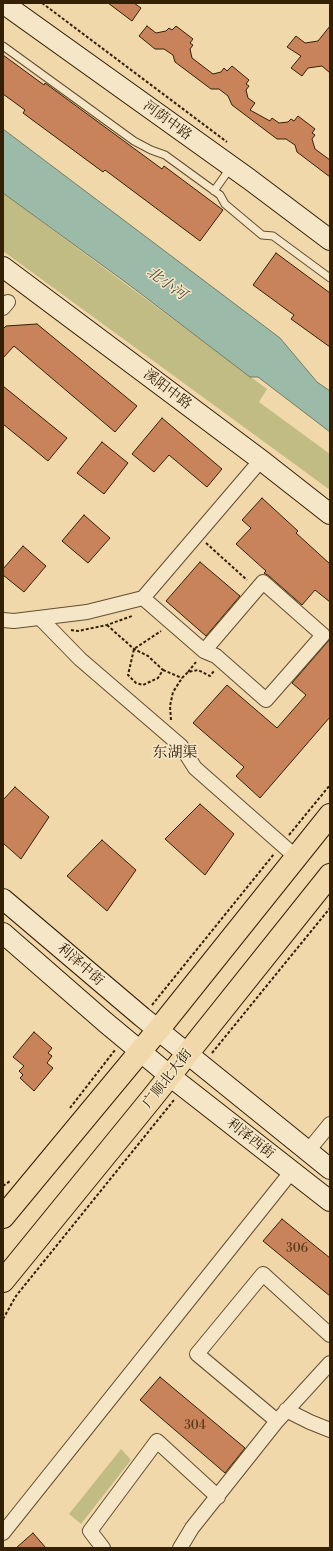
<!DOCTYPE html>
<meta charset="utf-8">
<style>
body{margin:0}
#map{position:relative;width:333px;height:1551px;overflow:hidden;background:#f1d8ab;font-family:"Libre Bodoni",serif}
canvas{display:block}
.frame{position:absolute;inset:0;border:4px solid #332005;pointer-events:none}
</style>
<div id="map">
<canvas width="333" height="1551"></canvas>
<div class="frame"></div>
</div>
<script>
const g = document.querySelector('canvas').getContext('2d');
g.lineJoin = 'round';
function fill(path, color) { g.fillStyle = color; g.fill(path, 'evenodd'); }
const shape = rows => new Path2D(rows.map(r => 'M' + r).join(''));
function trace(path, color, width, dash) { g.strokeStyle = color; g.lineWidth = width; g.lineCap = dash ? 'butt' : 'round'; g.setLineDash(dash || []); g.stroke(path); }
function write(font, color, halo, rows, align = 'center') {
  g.font = font + ' "Libre Bodoni","Noto Serif SC",serif'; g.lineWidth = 3; g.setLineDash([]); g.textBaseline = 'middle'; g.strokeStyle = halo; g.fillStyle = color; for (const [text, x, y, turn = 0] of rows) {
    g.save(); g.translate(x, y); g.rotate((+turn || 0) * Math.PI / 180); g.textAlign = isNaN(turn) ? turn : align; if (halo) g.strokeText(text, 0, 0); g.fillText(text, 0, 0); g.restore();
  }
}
const green = shape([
 [3,193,267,389,259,402,330,454,330,490,3,251],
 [121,1449,131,1460,81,1524,69,1514]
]);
const water = shape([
 [3,129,280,338,317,382,330,391,330,432,258,377,250,377,128,284,3,193,3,129]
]);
const building = shape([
 [108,3,134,3,141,8,132,21,108,3],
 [147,26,156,33,166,31,169,28,172,30,176,26,193,39,190,43,193,45,190,49,192,58,213,74,221,72,224,68,227,71,232,66,249,80,246,84,249,86,246,90,248,98,255,103,250,110,270,121,272,118,279,123,288,122,291,119,294,121,298,116,315,129,312,133,315,135,312,139,315,149,330,160,330,177,297,152,295,145,286,139,277,139,232,105,228,96,219,89,211,89,175,62,173,55,164,49,155,49,139,36,147,26],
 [330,26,330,73,322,66,308,68,302,76,291,68,301,56,287,47,296,36,305,43,318,41,330,26],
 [3,55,44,85,45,83,162,169,164,166,223,210,200,241,105,170,103,172,23,113,25,110,3,94,3,55],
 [276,253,330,293,330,347,291,319,294,315,253,285,276,253],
 [37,324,137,406,115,432,14,346,3,358,3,329,6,326,37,324],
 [3,386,67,438,48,461,3,424,3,386],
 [162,418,222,469,207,487,169,455,154,472,132,454,162,418],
 [102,442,128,463,104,494,77,473,102,442],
 [262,498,298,531,296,533,330,564,330,602,315,590,302,605,269,576,264,573,266,571,236,544,251,528,242,520,262,498],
 [84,515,110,538,88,563,62,541,84,515],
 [23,546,46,566,24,592,3,575,3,569,23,546],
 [200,562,240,596,206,636,166,601,200,562],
 [330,639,330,717,260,798,236,776,244,767,193,723,227,685,277,728,306,695,292,683,330,639],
 [15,787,49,817,21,859,3,843,3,800,15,787],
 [200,804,234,834,205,875,165,839,200,804],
 [102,840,136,870,107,911,67,876,102,840],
 [34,1032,52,1048,48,1053,52,1056,47,1063,53,1068,34,1091,20,1078,23,1075,19,1071,24,1066,13,1057,34,1032],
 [282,1219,330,1258,330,1296,263,1241,282,1219],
 [160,1377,245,1448,225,1473,140,1400,160,1377],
 [33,1533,46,1548,16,1548,33,1533]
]);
const path = shape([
 [42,3,227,142],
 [206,543,247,580],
 [107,625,134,649,148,656,163,670,158,678,143,685,136,683,128,675,134,649,161,631],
 [71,630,78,631,107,625,132,616,133,615],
 [163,670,182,678],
 [188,672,196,662],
 [171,720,170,706,173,692,182,678,188,672,198,670,210,676,214,671],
 [289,835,330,785],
 [152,1005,274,854],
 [212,1053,330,908],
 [70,1108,115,1050],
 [3,1186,10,1181],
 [3,1319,16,1296,174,1100]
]);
const lane = shape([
 [3,46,134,141,151,150,165,155,220,195,225,204,262,235,273,236,330,278],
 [214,191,231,167]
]);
const street = shape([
 [3,308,8,302],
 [143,598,204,651,216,656,266,700,323,635,263,582,204,651],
 [41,619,80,659,181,746,195,768,296,857],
 [3,620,14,621,87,612,143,598,261,460],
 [308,1151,330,1124],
 [286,1410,310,1422,330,1430],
 [277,1421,197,1354,263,1274,330,1335],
 [3,1533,292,1171],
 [103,1548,90,1531,157,1441,218,1497],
 [180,1548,192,1528,277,1421,330,1363]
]);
const secondary = shape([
 [3,3,249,179,330,240],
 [3,267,261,460,330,514],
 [3,899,142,1017,330,1169],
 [3,933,105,1022,170,1076,330,1201]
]);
const primary = shape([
 [3,1217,158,1030,330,815],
 [3,1281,152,1098,330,875]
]);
const numberNames = [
 ["306",297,1249],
 ["304",195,1426]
];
const streetNames = [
 ["河荫中路",167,121,36],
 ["溪阳中路",167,390,37],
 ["利泽中街",80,965,41],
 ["广顺北大街",168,1079,-52],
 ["利泽西街",250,1139,38]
];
const waterNames = [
 ["北小河",166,284,36]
];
const neighbourhoodNames = [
 ["东湖渠",175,753]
];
fill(green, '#c1bc84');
fill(water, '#9bbaa7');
trace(water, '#717c66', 1);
fill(building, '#c9835a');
trace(building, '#332005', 1);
trace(lane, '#624e2e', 9);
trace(street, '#624e2e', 16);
trace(secondary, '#332005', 22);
trace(primary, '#332005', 24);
trace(path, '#332005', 2, [3, 2]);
trace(lane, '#f6e6c8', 7);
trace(street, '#f6e6c8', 14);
trace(secondary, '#f6e6c8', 20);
trace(primary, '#f1d8ab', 22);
write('12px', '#58391a', null, numberNames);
write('14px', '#332005', '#f6e6c8', streetNames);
write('italic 15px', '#524e36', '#f6e6c8', waterNames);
write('15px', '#332005', '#f6e6c8', neighbourhoodNames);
</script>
